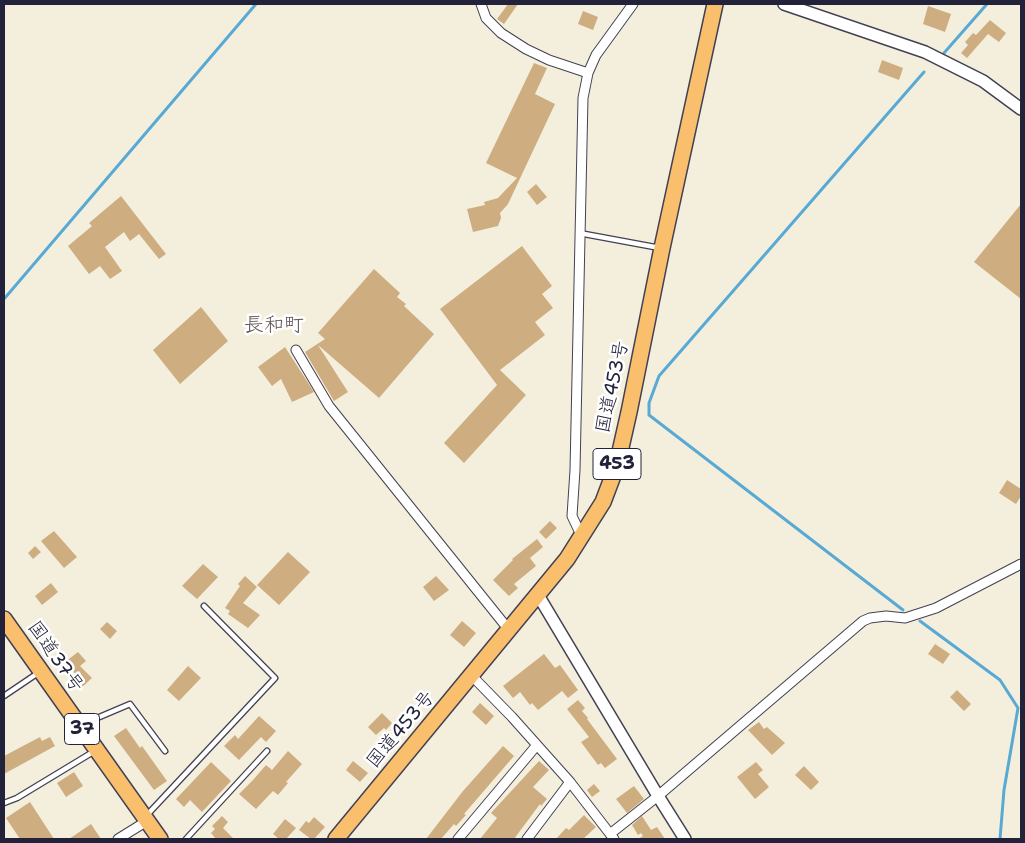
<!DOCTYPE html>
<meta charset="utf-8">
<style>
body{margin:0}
#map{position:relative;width:1025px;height:843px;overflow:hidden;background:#f4efdd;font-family:"Shantell Sans",sans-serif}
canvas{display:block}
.frame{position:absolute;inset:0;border:5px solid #22223b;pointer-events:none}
</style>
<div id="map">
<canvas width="1025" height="843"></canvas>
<div class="frame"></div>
</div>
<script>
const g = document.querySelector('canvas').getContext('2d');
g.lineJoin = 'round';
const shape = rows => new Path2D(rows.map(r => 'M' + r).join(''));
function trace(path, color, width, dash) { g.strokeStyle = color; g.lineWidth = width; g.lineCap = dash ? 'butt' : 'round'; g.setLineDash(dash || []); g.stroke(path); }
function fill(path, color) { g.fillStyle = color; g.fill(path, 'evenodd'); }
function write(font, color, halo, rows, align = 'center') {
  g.font = font + ' "Shantell Sans","Klee One",sans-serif'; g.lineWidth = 5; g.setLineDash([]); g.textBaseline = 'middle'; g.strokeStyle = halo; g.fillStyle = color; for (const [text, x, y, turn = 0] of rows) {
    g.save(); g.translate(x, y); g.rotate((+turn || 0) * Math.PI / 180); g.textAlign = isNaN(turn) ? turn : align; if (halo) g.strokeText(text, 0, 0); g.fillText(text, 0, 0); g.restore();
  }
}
const stream = shape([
 [944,53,987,4],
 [4,299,256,4],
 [903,610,649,415,649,403,659,376,924,72],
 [920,621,1000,680,1018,708,1004,790,1000,839]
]);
const building = shape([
 [508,4,518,4,504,24,497,19],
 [928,6,951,14,945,32,923,24],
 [583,11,598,17,593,30,578,24],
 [990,20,1006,33,999,42,988,34,967,58,961,53,968,45,965,42,973,33,976,35],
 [882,60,903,68,899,80,878,72],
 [534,63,547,68,535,94,555,104,508,204,500,213,501,218,498,226,473,232,467,209,485,205,484,202,498,198,517,178,486,163],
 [536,184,547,197,537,205,527,192],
 [121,196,166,254,159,259,139,234,130,241,124,232,105,247,122,271,110,279,100,266,89,274,68,246,92,226,89,223],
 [1021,204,1021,299,974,262],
 [522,246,552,286,542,294,553,308,535,322,545,335,500,370,526,395,464,463,444,443,497,385,440,309],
 [374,269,400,293,397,297,406,304,404,306,434,334,379,398,318,345,348,392,334,401,305,352,325,339,318,333],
 [201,307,228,341,180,384,153,350],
 [285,347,314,392,292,402,281,379,272,386,258,367],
 [1007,480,1021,489,1021,496,1016,504,999,493],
 [550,521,557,528,546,539,539,532],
 [54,531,77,557,64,568,41,541],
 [537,539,543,547,530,558,536,566,514,584,518,588,509,596,493,580,513,560,512,559],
 [35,546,41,552,33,559,28,553],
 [288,552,310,572,279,605,257,585],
 [203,564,218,577,197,599,182,586],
 [245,576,257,587,243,603,260,615,248,628,228,614,230,611,225,608,240,586,238,584],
 [436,576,449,590,434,601,423,587],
 [51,583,58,592,42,605,35,596],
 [462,621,476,633,464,647,450,635],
 [107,622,117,631,110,639,100,629],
 [935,644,950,654,943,664,928,654],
 [78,652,86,661,80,666,92,678,79,690,73,683,79,678,65,662],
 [544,654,555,668,560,665,578,690,568,698,562,691,538,710,532,703,530,705,520,692,513,698,503,686],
 [188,666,201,678,179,701,167,690],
 [957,690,971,704,964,711,950,697],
 [578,700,585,708,582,711,588,718,587,719,617,759,605,768,601,763,598,765,581,742,589,737,567,709],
 [480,703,494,716,486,725,472,712],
 [382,713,392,723,386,730,384,728,376,735,368,727],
 [259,716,276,731,266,742,261,737,239,760,224,746,235,735,238,739],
 [759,722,764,729,767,727,785,743,772,755,748,730],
 [126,728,140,748,142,746,167,781,154,790,114,736],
 [40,737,42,741,50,737,55,746,4,774,4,756],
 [503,746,514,756,464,814,466,815,456,826,454,824,441,839,426,839,463,791],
 [288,751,302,764,286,782,288,783,278,795,273,791,256,809,239,794,253,780,266,765,272,770],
 [353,761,368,773,360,782,346,770],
 [539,761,549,770,533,787,547,799,541,806,540,804,514,839,480,839,497,818,491,813],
 [211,762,231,781,202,812,190,800,184,807,176,799],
 [756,762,763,770,758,774,769,787,755,799,737,777],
 [804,766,819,782,811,790,795,775],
 [74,772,83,786,66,797,57,783],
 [594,784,600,791,592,797,587,790],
 [634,786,644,799,627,813,616,799],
 [30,802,54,839,20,839,6,818],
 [584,815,596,827,583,839,556,839,566,828,569,830],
 [222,816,228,822,223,828,234,839,216,839,211,833,215,829,212,826],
 [642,816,651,830,657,827,665,839,638,839,643,836,641,833,638,835,632,825],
 [314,817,325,827,314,839,311,839,299,830,306,821,309,823],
 [285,819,296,828,286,839,279,839,273,834],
 [91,824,101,839,69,839]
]);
const service = shape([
 [579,233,660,248],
 [4,696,38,673],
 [83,724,130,704,165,751],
 [4,803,17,798,93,752],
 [147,815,275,678,204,606],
 [186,839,267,751]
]);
const minor = shape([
 [481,4,486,18,501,33,526,49,549,60,588,73],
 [296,350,329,406,509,630],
 [582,537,572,516,575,470,583,98,588,73,596,55,633,4],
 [472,676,512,717,570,782,614,839],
 [610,834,658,796,863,621,870,618,886,616,905,618,936,608,1021,564],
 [118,839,147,821],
 [458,839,537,745],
 [527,839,570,782]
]);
const tertiary = shape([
 [784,4,925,52,983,81,1021,109],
 [538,595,658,796,685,839]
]);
const trunk = shape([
 [4,619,160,839],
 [336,839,567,559,603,502,617,465,629,412,662,248,715,4]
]);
const shields = [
 [617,464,48],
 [82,729,35]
];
const shieldNames = [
 ["453",617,464],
 ["37",82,729]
];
const streetNames = [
 ["国道453号",613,387,-78],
 ["国道37号",55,657,55],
 ["国道453号",401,730,-50]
];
const neighbourhoodNames = [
 ["長和町",274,326]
];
trace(stream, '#58a9d3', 3);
fill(building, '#cead81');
trace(service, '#424153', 7);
trace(minor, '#424153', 11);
trace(tertiary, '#424153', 14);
trace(trunk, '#424153', 18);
trace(service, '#fff', 4.5);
trace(minor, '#fff', 9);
trace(tertiary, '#fff', 11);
trace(trunk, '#f9bf6c', 15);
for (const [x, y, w] of shields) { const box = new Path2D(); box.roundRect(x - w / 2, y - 15.5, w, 31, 4); g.fillStyle = '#fff'; g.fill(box); trace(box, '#22223b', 1); }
write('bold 18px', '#22223b', null, shieldNames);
write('19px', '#22223b', '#fff', streetNames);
write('20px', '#5e5354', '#fff', neighbourhoodNames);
</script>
